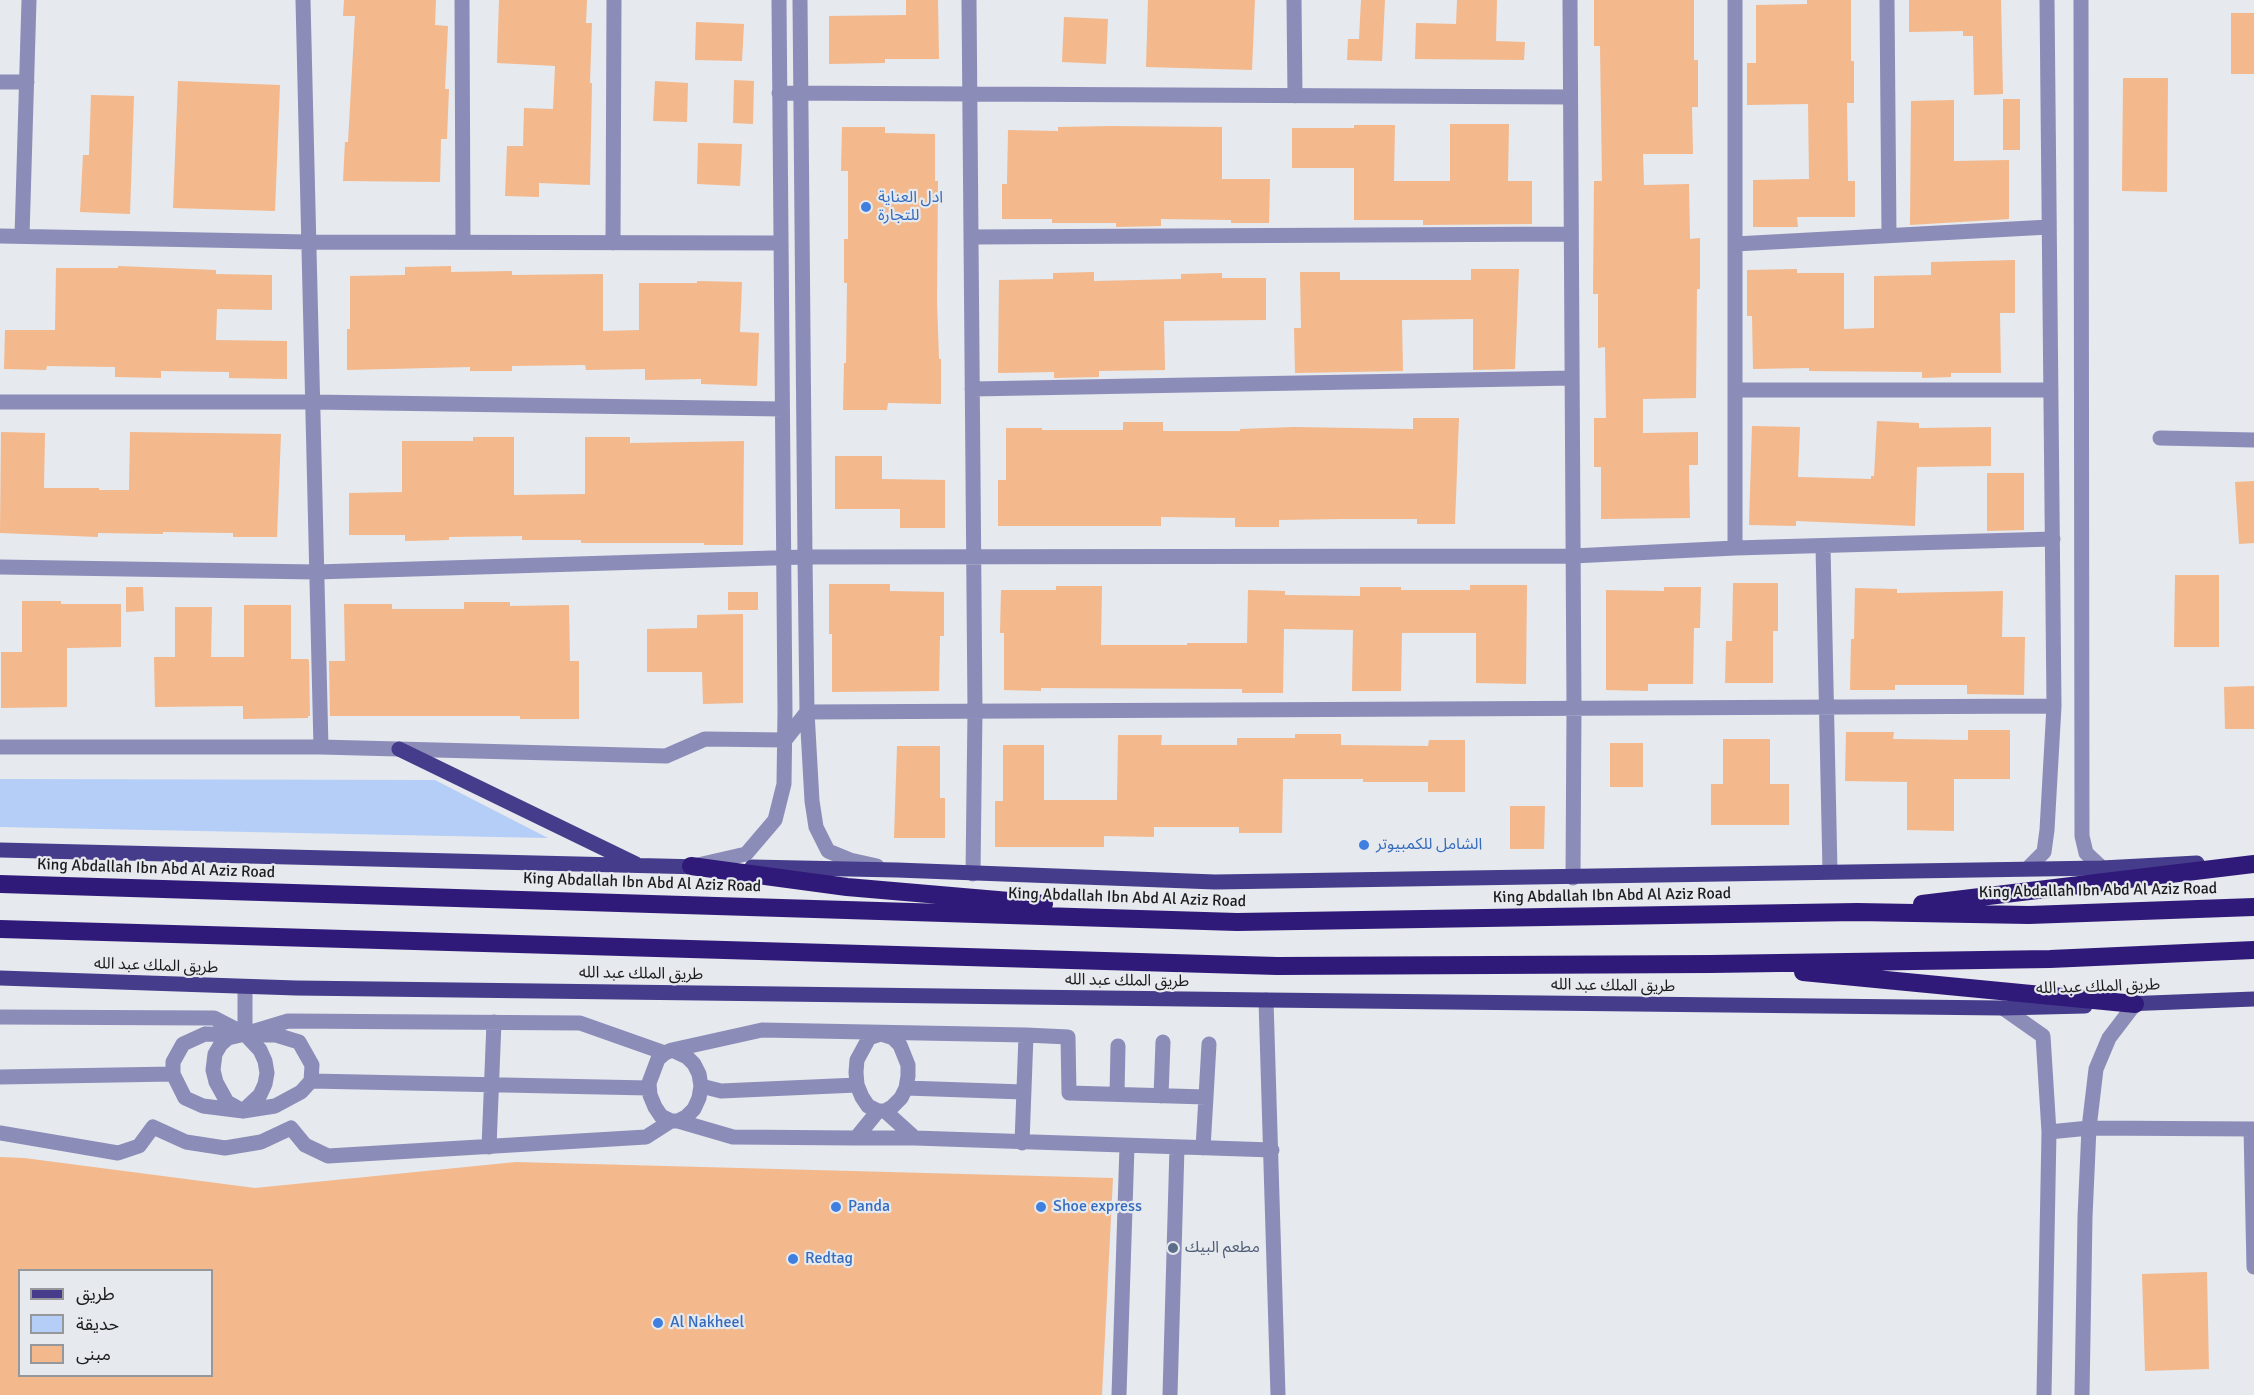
<!DOCTYPE html>
<meta charset="utf-8">
<style>
body{margin:0}
#map{position:relative;width:2254px;height:1395px;overflow:hidden;background:#e6e9ed;font-family:Signika,"Noto Sans Arabic",sans-serif}
canvas{display:block}
.legend{position:absolute;left:18px;top:1269px;width:195px;height:108px;box-sizing:border-box;background:#e6e9ed;border:2px solid #95979a;margin:0;padding:8px 10px;list-style:none;font-size:18px;color:#1b1c1e}
.legend li{display:flex;align-items:center;gap:12px;height:30px}
.legend b{width:30px;border:2px solid #95979a}
</style>
<div id="map">
<canvas width="2254" height="1395"></canvas>
<ul class="legend">
<li><b style="height:8px;background:#453c8b"></b>طريق</li>
<li><b style="height:16px;background:#b4cef8"></b>حديقة</li>
<li><b style="height:16px;background:#f3b88c"></b>مبنى</li>
</ul>
</div>
<script>
const g = document.querySelector('canvas').getContext('2d');
g.lineJoin = 'round';
function fill(path, color) { g.fillStyle = color; g.fill(path, 'evenodd'); }
const shape = rows => new Path2D(rows.map(r => 'M' + r).join(''));
function trace(path, color, width, dash) { g.strokeStyle = color; g.lineWidth = width; g.lineCap = dash ? 'butt' : 'round'; g.setLineDash(dash || []); g.stroke(path); }
function write(font, color, halo, rows, align = 'center') {
  g.font = font + ' Signika,"Noto Sans Arabic",sans-serif'; g.lineWidth = 4.5; g.setLineDash([]); g.textBaseline = 'middle'; g.strokeStyle = halo; g.fillStyle = color; for (const [text, x, y, turn = 0] of rows) {
    g.save(); g.translate(x, y); g.rotate((+turn || 0) * Math.PI / 180); g.textAlign = isNaN(turn) ? turn : align; if (halo) g.strokeText(text, 0, 0); g.fillText(text, 0, 0); g.restore();
  }
}
const green = shape([
 [0,779,435,780,548,838,0,827]
]);
const building = shape([
 [344,0,436,0,435,25,448,26,445,89,449,89,447,139,441,139,440,182,343,181,345,142,348,142,355,16,343,16],
 [499,0,587,0,586,23,592,23,590,83,592,83,590,185,539,183,539,197,505,196,507,146,523,146,524,108,553,109,555,66,497,63],
 [906,0,938,0,939,59,885,59,885,63,829,64,829,16,906,15],
 [1148,0,1255,0,1252,70,1146,67],
 [1361,0,1385,0,1382,61,1347,60,1348,39,1359,39],
 [1457,0,1497,0,1496,41,1525,42,1524,60,1415,59,1416,23,1456,24],
 [1594,0,1694,0,1694,60,1698,60,1698,107,1692,107,1693,154,1643,154,1644,185,1689,184,1690,239,1700,238,1700,289,1697,289,1696,398,1643,399,1643,433,1698,432,1698,465,1689,465,1690,518,1601,519,1601,467,1594,467,1594,418,1606,418,1605,347,1598,348,1598,294,1593,294,1594,181,1602,181,1600,46,1594,46],
 [1807,0,1851,0,1851,61,1854,61,1854,103,1847,103,1848,181,1855,181,1855,217,1797,217,1798,227,1753,227,1753,180,1809,179,1808,104,1747,105,1747,63,1756,63,1756,5,1807,4],
 [1909,0,2001,0,2003,94,1974,95,1973,36,1963,36,1963,31,1909,32],
 [2231,13,2254,13,2254,74,2231,74],
 [1064,17,1108,19,1106,64,1062,62],
 [696,22,744,24,742,61,695,60],
 [2123,78,2168,78,2167,192,2122,191],
 [734,80,754,81,753,124,733,123],
 [178,81,280,85,275,211,173,208],
 [655,81,688,83,687,122,653,121],
 [91,95,134,96,130,214,80,212,83,155,89,155],
 [2003,99,2020,99,2020,150,2003,150],
 [1954,100,1954,161,2009,160,2009,219,1910,225,1911,101],
 [1450,124,1509,124,1508,181,1532,181,1532,224,1423,225,1423,220,1354,220,1354,168,1292,168,1292,128,1354,128,1354,125,1395,125,1394,181,1450,181],
 [1112,126,1222,127,1222,179,1270,179,1269,223,1231,223,1231,220,1161,219,1161,226,1116,227,1116,223,1052,223,1052,219,1002,219,1002,184,1007,184,1008,130,1058,131,1058,127],
 [842,127,885,127,885,133,935,134,935,181,938,181,937,301,939,359,941,359,941,404,888,403,887,410,843,410,844,363,846,363,847,283,844,283,844,239,848,239,848,171,841,171],
 [698,143,742,144,740,186,697,184],
 [2015,260,2015,313,2000,313,2001,373,1951,373,1951,377,1922,378,1922,372,1809,371,1809,368,1753,369,1752,316,1747,316,1747,270,1797,269,1797,273,1844,273,1844,329,1874,328,1874,276,1931,275,1931,262],
 [118,266,216,270,216,274,272,275,272,310,217,309,216,340,287,341,287,379,229,378,229,372,161,371,161,378,115,377,115,367,47,366,46,370,4,369,5,330,55,330,56,268,118,268],
 [451,266,451,272,512,271,512,275,603,274,603,331,639,330,639,283,697,283,697,281,742,282,740,332,759,333,757,386,701,384,701,379,645,380,645,369,586,370,585,365,512,366,512,371,470,371,470,367,347,370,347,329,350,329,350,276,405,275,405,267],
 [1471,269,1519,269,1515,369,1473,370,1473,319,1402,320,1403,371,1295,373,1294,328,1301,328,1300,272,1340,272,1340,280,1471,280],
 [1094,272,1094,281,1181,279,1181,274,1222,273,1222,278,1266,278,1266,320,1164,321,1165,370,1099,371,1099,377,1054,378,1054,372,998,373,999,280,1053,279,1053,273],
 [1413,418,1459,418,1455,524,1417,524,1417,519,1343,519,1279,520,1279,527,1235,527,1235,518,1161,517,1161,526,998,526,998,480,1006,480,1006,428,1042,428,1042,430,1123,430,1123,422,1163,422,1163,431,1240,431,1240,429,1294,427,1413,429],
 [1877,421,1919,423,1919,428,1991,427,1991,466,1917,467,1915,526,1796,521,1796,526,1749,525,1752,426,1800,427,1798,477,1871,479,1871,476,1874,476],
 [1,432,45,433,44,488,99,488,99,490,129,490,130,432,281,434,277,537,233,537,233,533,163,532,163,534,98,533,98,537,0,533],
 [473,437,514,437,514,495,585,494,585,437,630,437,630,443,744,441,743,545,704,545,704,543,581,543,581,540,522,540,522,536,449,537,449,540,405,541,405,535,349,535,349,493,402,492,402,441,473,441],
 [835,456,882,456,882,479,945,480,945,528,900,528,900,509,835,509],
 [1987,473,2024,473,2024,530,1987,531],
 [2254,481,2254,543,2239,544,2235,482],
 [2175,575,2219,575,2219,647,2174,647],
 [1733,583,1778,583,1778,631,1773,631,1773,683,1725,683,1726,641,1732,641],
 [829,584,890,584,890,591,944,592,944,636,940,636,939,691,832,692,832,634,829,634],
 [1470,585,1527,585,1526,684,1476,683,1476,633,1402,633,1401,691,1352,691,1353,630,1284,629,1283,693,1242,693,1242,689,1041,688,1041,691,1004,690,1004,633,1000,633,1001,590,1056,590,1056,586,1102,586,1101,645,1187,645,1187,643,1247,643,1248,590,1285,591,1285,595,1360,596,1360,587,1401,587,1401,590,1470,590],
 [126,587,143,587,144,611,126,612],
 [1664,587,1701,587,1700,628,1694,628,1693,684,1648,684,1648,691,1606,690,1606,590,1664,591],
 [1855,588,1897,589,1897,593,2003,591,2002,637,2025,637,2024,695,1967,694,1967,685,1895,685,1895,690,1850,690,1851,639,1854,639],
 [728,592,758,592,758,610,728,610],
 [22,601,61,601,61,604,121,604,121,647,67,648,67,707,1,708,1,652,22,652],
 [464,602,510,602,510,606,569,605,570,661,579,661,579,719,520,719,520,716,330,716,329,661,345,661,344,604,392,604,392,609,464,609],
 [244,605,291,605,291,659,308,659,309,661,310,716,308,716,308,718,243,719,243,706,155,707,154,657,175,657,175,607,212,607,211,657,244,657],
 [743,614,743,703,703,704,702,672,647,672,647,629,697,628,697,615],
 [2254,686,2254,729,2225,729,2224,687],
 [1968,730,2010,730,2010,779,1954,779,1954,831,1907,830,1907,782,1845,781,1846,732,1894,732,1893,739,1968,740],
 [1295,734,1341,734,1341,745,1428,746,1429,740,1465,740,1465,792,1428,792,1428,782,1363,782,1363,779,1283,779,1282,833,1239,833,1239,827,1154,827,1154,837,1104,836,1104,847,995,847,995,801,1003,801,1003,745,1044,745,1044,800,1117,800,1118,735,1162,735,1161,745,1237,745,1237,738,1295,738],
 [1723,739,1770,739,1770,784,1789,784,1789,825,1711,825,1711,784,1723,784],
 [1610,743,1643,743,1643,787,1610,787],
 [897,746,940,746,940,798,945,798,945,838,894,838],
 [1510,806,1545,806,1544,849,1510,849],
 [0,1157,24,1158,255,1188,516,1162,1113,1178,1102,1395,0,1395],
 [20,1270,212,1270,212,1376,20,1376],
 [2207,1272,2209,1369,2145,1371,2142,1274]
]);
const minor = shape([
 [303,0,321,747],
 [462,0,463,242],
 [800,0,805,557,807,712,812,801,816,827,828,851,850,860,877,866],
 [969,0,975,711,973,874],
 [1294,0,1295,96],
 [1570,0,1574,708,1573,878],
 [1887,0,1889,235],
 [2081,0,2082,836,2086,853,2102,868],
 [0,82,27,82],
 [779,93,1570,97],
 [0,236,308,242,781,243],
 [22,236,29,0],
 [971,237,1571,234],
 [613,243,614,0],
 [1735,244,2049,227],
 [972,389,1572,378],
 [1735,390,2051,390],
 [0,402,312,402,782,409],
 [2160,438,2254,440],
 [1823,546,1830,871],
 [1735,548,1735,0],
 [0,567,316,572,805,557,1573,556,1735,548,2053,539],
 [0,747,321,747,666,756,705,739,785,740,807,712,2054,706],
 [698,865,746,854,775,820,784,784,785,711,779,0],
 [2028,868,2044,852,2047,830,2054,706,2047,0],
 [245,987,245,1034],
 [1266,1000,1278,1395],
 [2003,1008,2043,1036,2049,1132,2044,1395],
 [0,1017,214,1018,245,1034,288,1021,580,1023,665,1053],
 [205,1034,276,1035,299,1042,312,1065,311,1081,301,1092,275,1106,243,1111,203,1106,185,1098,173,1074,173,1062,183,1044,205,1034],
 [245,1034,260,1050,265,1061,267,1073,265,1084,260,1095,243,1111,227,1102,216,1082,213,1070,215,1054,221,1044,228,1038,245,1034],
 [881,1034,893,1038,900,1045,908,1065,908,1076,906,1088,901,1098,892,1107,885,1111,878,1111,868,1106,862,1097,857,1085,856,1072,857,1060,869,1038,881,1034],
 [1026,1035,1068,1037,1069,1093,1206,1097,1203,1148],
 [672,1050,687,1057,694,1064,699,1074,701,1086,699,1098,694,1109,686,1117,678,1121,671,1121,661,1116,655,1107,650,1095,649,1083,658,1059,665,1053,672,1050,762,1030,1026,1035,1022,1143],
 [0,1077,173,1074],
 [311,1081,649,1088],
 [701,1086,721,1091,857,1085],
 [906,1088,1024,1092],
 [1117,1094,1118,1046],
 [1161,1096,1163,1042],
 [1206,1097,1209,1044],
 [885,1111,915,1138,1272,1150],
 [678,1121,733,1137,856,1138,878,1111],
 [2251,1129,2254,1267],
 [2049,1132,2089,1128,2254,1129],
 [0,1133,118,1153,139,1146,153,1127,186,1142,225,1148,261,1142,291,1128,305,1145,328,1156,646,1137,671,1121],
 [856,1138,915,1138],
 [489,1147,494,1022],
 [1119,1395,1127,1146],
 [1170,1395,1177,1147],
 [2082,1395,2085,1217,2089,1128,2096,1069,2109,1038,2135,1004]
]);
const major = shape([
 [399,749,636,864],
 [0,850,701,867],
 [752,867,897,870,1215,882,2102,868,2197,863],
 [0,978,296,988,1266,1000,2003,1008,2085,1006],
 [2124,1004,2254,999]
]);
const highway = shape([
 [691,866,847,887,1044,904],
 [0,884,1237,922,1857,912,2029,915,2254,907],
 [1922,904,2254,864],
 [0,929,1277,966,1711,964,2050,959,2254,950],
 [1803,972,2135,1004]
]);
const markers = [
 [866,207,6,"#3f7fe0"],
 [1364,845,6,"#3f7fe0"],
 [836,1207,6,"#3f7fe0"],
 [1041,1207,6,"#3f7fe0"],
 [1173,1248,6,"#5c6f8a"],
 [793,1259,6,"#3f7fe0"],
 [658,1323,6,"#3f7fe0"]
];
const shopNames = [
 ["ادل العناية",878,198],
 ["للتجارة",878,216],
 ["الشامل للكمبيوتر",1376,845],
 ["Panda",848,1207],
 ["Shoe express",1053,1207],
 ["Redtag",805,1259],
 ["Al Nakheel",670,1323]
];
const streetNames = [
 ["King Abdallah Ibn Abd Al Aziz Road",156,869,2],
 ["King Abdallah Ibn Abd Al Aziz Road",642,883,2],
 ["King Abdallah Ibn Abd Al Aziz Road",2098,891,-1],
 ["King Abdallah Ibn Abd Al Aziz Road",1612,896,-1],
 ["King Abdallah Ibn Abd Al Aziz Road",1127,898,2],
 ["طريق الملك عبد الله",156,966,2],
 ["طريق الملك عبد الله",641,974,1],
 ["طريق الملك عبد الله",1127,981,1],
 ["طريق الملك عبد الله",1613,986,1],
 ["طريق الملك عبد الله",2098,987,-2]
];
const serviceNames = [
 ["مطعم البيك",1185,1248]
];
fill(green, '#b4cef8');
fill(building, '#f3b88c');
trace(minor, '#8c8cb9', 15);
trace(major, '#453c8b', 15);
trace(highway, '#301a79', 18);
for (const [x, y, r, color] of markers) { const dot = new Path2D(); dot.arc(x, y, r, 0, 2 * Math.PI); g.fillStyle = color; g.fill(dot); trace(dot, '#e6e9ed', 2); }
write('16px', '#366cbe', '#e6e9ed', shopNames, 'left');
write('16px', '#1b1c1e', '#e6e9ed', streetNames);
write('16px', '#4e5e75', '#e6e9ed', serviceNames, 'left');
</script>
